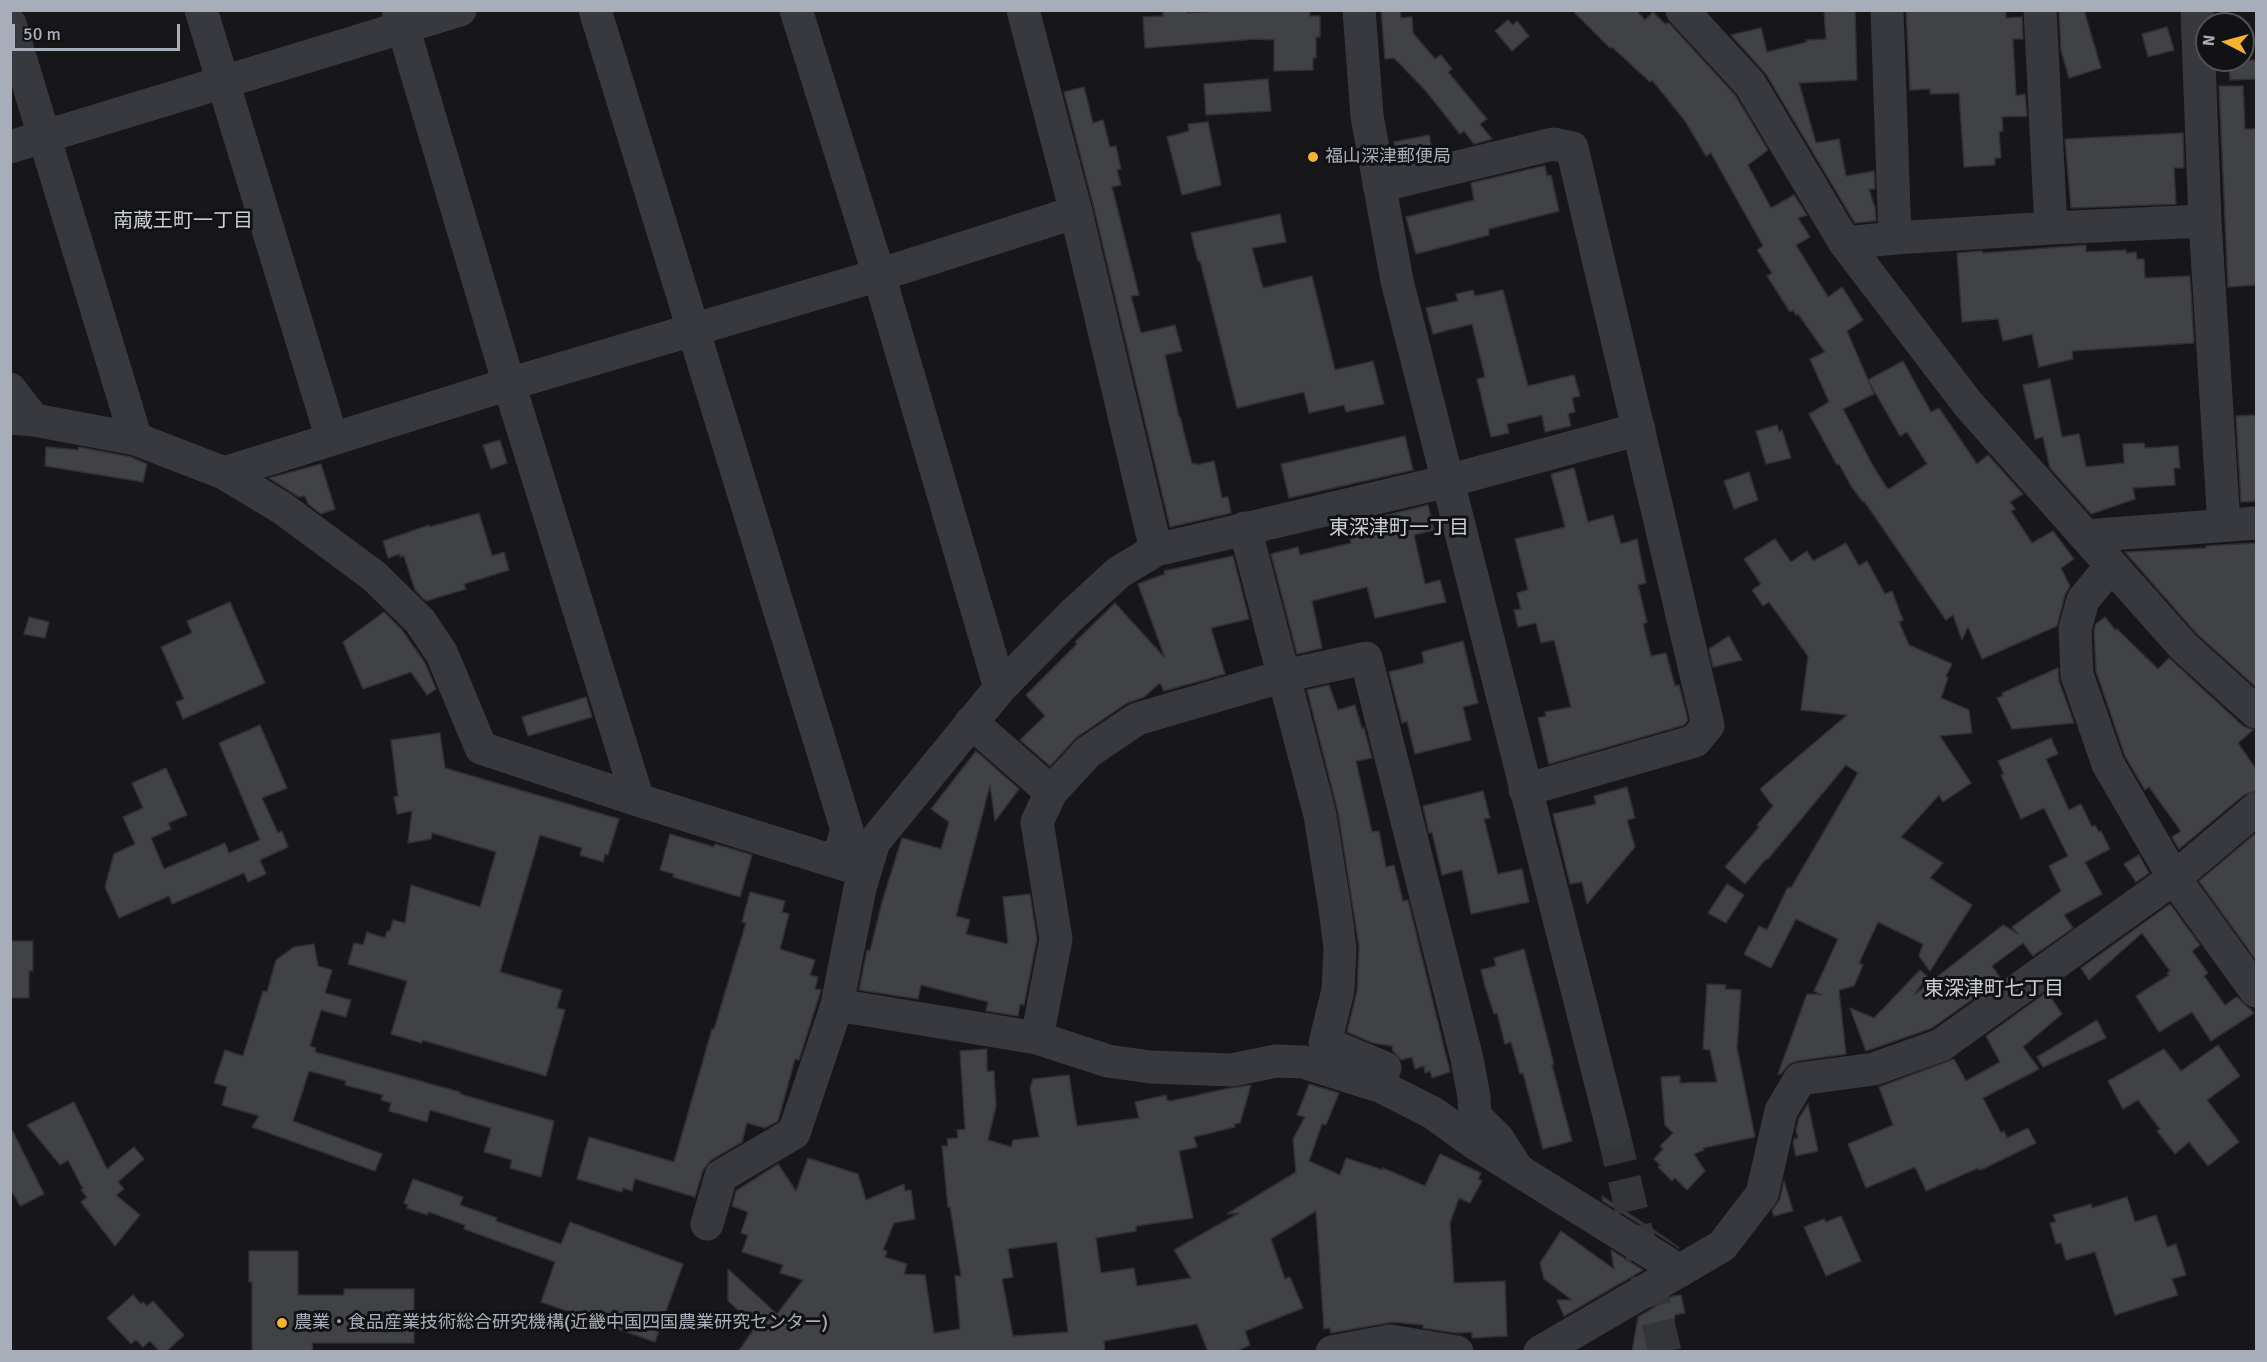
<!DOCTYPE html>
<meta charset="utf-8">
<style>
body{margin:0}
#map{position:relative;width:2267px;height:1362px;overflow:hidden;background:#171719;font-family:Signika,sans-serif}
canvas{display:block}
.frame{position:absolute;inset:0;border:12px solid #a8aeb9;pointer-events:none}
.north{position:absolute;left:2195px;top:12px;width:60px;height:60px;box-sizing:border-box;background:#121214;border:2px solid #4e5056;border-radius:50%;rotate:276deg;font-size:16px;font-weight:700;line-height:24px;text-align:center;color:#a8aeb9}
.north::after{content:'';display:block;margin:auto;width:21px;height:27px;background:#f7b230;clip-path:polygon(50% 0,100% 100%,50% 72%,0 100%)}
.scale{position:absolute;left:12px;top:24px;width:168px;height:27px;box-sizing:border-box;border:3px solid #a8aeb9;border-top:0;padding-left:8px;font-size:18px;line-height:21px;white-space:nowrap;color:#a8aeb9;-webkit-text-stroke:4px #121214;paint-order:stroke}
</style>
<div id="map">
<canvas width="2267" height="1362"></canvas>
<div class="frame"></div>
<div class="north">N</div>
<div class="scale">50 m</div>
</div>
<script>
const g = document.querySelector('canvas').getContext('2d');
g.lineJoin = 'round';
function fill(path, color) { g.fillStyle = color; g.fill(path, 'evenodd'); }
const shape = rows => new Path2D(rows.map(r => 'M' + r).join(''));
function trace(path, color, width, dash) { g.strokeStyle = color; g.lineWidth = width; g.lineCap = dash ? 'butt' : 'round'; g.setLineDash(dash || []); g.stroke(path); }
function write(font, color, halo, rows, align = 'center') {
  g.font = font + ' Signika,"Noto Sans JP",sans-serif'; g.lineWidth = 6; g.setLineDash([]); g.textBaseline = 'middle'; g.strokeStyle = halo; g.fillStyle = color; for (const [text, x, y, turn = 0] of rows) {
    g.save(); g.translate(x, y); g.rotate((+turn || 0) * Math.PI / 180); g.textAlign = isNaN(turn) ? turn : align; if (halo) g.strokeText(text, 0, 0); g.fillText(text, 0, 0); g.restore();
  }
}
const building = shape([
 [1163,10,1187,10,1187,13,1227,10,1310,10,1310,16,1320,16,1320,37,1316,37,1316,58,1313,58,1313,70,1274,71,1274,40,1257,39,1145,48,1143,17,1163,16,1163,10],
 [1381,10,1400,10,1401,18,1412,17,1413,33,1435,59,1441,55,1452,69,1448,72,1487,119,1480,124,1492,139,1474,144,1464,131,1460,134,1425,90,1394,58,1385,59,1381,10],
 [1572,10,1636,10,1645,20,1653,12,1665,24,1669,23,1735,95,1768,150,1748,165,1771,208,1794,195,1807,215,1798,218,1810,237,1796,245,1828,297,1842,287,1863,320,1847,331,1874,394,1843,409,1873,466,1887,488,1889,489,1927,464,1907,432,1900,436,1868,380,1903,361,1931,412,1939,408,1977,464,1988,455,2023,494,2010,502,2015,509,2011,511,2032,543,2053,531,2074,559,2061,568,2070,586,2065,595,2057,626,1982,659,1968,627,1962,640,1953,615,1946,620,1864,501,1863,502,1851,486,1839,464,1837,465,1809,414,1829,402,1810,359,1825,352,1798,314,1796,315,1793,310,1790,312,1767,276,1772,273,1757,250,1763,246,1711,153,1706,156,1685,121,1652,80,1650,82,1612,47,1610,48,1572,10],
 [1824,10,1855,10,1857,80,1799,83,1816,143,1839,139,1846,176,1874,171,1875,189,1869,189,1875,208,1876,221,1873,221,1855,223,1766,74,1731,35,1761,28,1767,52,1807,42,1806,40,1826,39,1824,10],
 [1906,10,2006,10,2006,18,2022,17,2023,39,2013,39,2016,96,2025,94,2027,116,2002,117,2003,131,1999,132,2001,158,1995,158,1995,165,1964,167,1959,93,1930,94,1930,89,1910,90,1906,10],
 [2059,10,2084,10,2101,68,2069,78,2061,50,2059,10],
 [1508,20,1513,25,1517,21,1529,36,1512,51,1495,31,1508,20],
 [2167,27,2174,50,2148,57,2142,34,2167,27],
 [2229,60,2256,60,2256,79,2230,80,2229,60],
 [1268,79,1271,111,1206,115,1204,84,1268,79],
 [2219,86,2243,86,2245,129,2256,129,2256,285,2228,287,2219,86],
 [1084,87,1093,123,1103,120,1110,147,1116,146,1121,169,1117,170,1121,185,1112,187,1139,295,1131,296,1141,333,1175,325,1182,351,1165,355,1179,417,1180,417,1192,464,1196,463,1196,465,1214,461,1222,498,1228,497,1231,513,1170,527,1094,208,1064,92,1084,87],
 [1208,122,1221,185,1182,195,1167,137,1189,131,1188,124,1208,122],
 [2183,133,2184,168,2174,168,2176,204,2071,208,2065,139,2183,133],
 [1429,135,1433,154,1398,162,1394,142,1429,135],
 [1543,166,1545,166,1547,176,1551,175,1559,211,1489,229,1489,235,1416,254,1406,217,1474,200,1471,183,1543,166],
 [1280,214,1286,242,1252,248,1263,288,1312,276,1335,370,1373,361,1384,404,1346,412,1344,405,1309,413,1304,392,1237,408,1200,261,1198,261,1191,233,1280,214],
 [2086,245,2086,252,2126,250,2126,253,2136,252,2137,259,2144,259,2145,278,2190,276,2194,343,2072,351,2073,359,2039,367,2032,334,2003,341,1998,319,1962,322,1957,253,1982,251,1983,253,2086,245],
 [1473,290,1475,296,1503,290,1528,386,1574,375,1580,396,1572,398,1575,412,1568,414,1571,426,1545,432,1542,415,1507,424,1509,433,1491,437,1477,379,1485,377,1472,324,1433,334,1426,308,1458,301,1456,294,1473,290],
 [2050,379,2062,437,2079,434,2086,467,2124,463,2123,444,2144,443,2145,448,2178,446,2180,468,2174,468,2175,485,2133,488,2135,499,2091,514,2050,468,2043,437,2035,439,2023,385,2050,379],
 [2256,415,2256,501,2241,502,2236,416,2256,415],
 [1777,425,1779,432,1782,430,1791,458,1766,464,1756,431,1777,425],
 [1405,436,1413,470,1289,498,1281,464,1405,436],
 [500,440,507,463,491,469,483,445,500,440],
 [46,447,78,450,79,447,131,457,147,464,143,482,45,466,46,447],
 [321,464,335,509,321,514,308,504,305,496,299,497,269,478,321,464],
 [1574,468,1588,522,1613,515,1621,544,1637,539,1646,583,1638,585,1647,622,1643,624,1651,656,1666,653,1675,686,1679,685,1688,720,1684,725,1549,764,1538,718,1546,716,1545,712,1571,707,1554,640,1541,643,1536,623,1518,627,1514,610,1521,609,1517,593,1528,590,1515,539,1565,527,1551,474,1574,468],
 [1749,472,1758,500,1734,509,1724,481,1749,472],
 [1428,505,1434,530,1414,535,1425,584,1440,580,1446,602,1375,618,1367,587,1312,601,1322,648,1297,654,1271,554,1298,547,1300,555,1351,543,1347,525,1428,505],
 [479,513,492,556,504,552,509,570,464,584,466,589,426,601,415,590,404,556,400,557,400,554,388,558,383,541,429,525,430,527,479,513],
 [1775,539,1791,562,1807,551,1813,561,1846,543,1859,566,1867,561,1885,594,1892,591,1903,620,1899,622,1909,645,1952,664,1946,676,1948,678,1941,698,1969,710,1972,733,1940,736,1971,783,1943,802,1939,795,1901,837,1943,863,1930,878,1972,905,1930,971,1919,956,1923,944,1878,922,1859,963,1863,965,1854,986,1839,990,1846,1054,1797,1061,1789,1064,1781,1074,1778,1074,1807,994,1822,995,1814,991,1838,939,1796,919,1771,968,1744,954,1759,926,1767,930,1788,887,1791,888,1858,773,1846,765,1768,859,1766,859,1745,884,1725,867,1759,827,1757,825,1773,806,1760,789,1847,715,1801,710,1808,656,1769,602,1763,606,1752,590,1761,584,1744,559,1775,539],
 [2256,543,2256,687,2197,634,2125,552,2206,548,2206,546,2256,543],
 [1233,556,1249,619,1211,628,1225,674,1164,691,1160,683,1144,697,1127,703,1077,737,1050,766,1020,740,1045,716,1026,695,1077,644,1075,642,1115,603,1165,658,1138,584,1165,574,1164,571,1233,556],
 [230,602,265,683,183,719,176,702,184,699,161,647,192,633,187,621,230,602],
 [384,612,402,630,425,663,436,689,427,695,411,672,363,689,343,642,384,612],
 [29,617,49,622,45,638,24,634,29,617],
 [2105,617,2115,630,2117,629,2158,669,2169,658,2243,726,2253,730,2238,743,2256,769,2256,791,2244,795,2179,849,2172,837,2181,831,2149,787,2145,790,2125,756,2096,671,2094,630,2096,624,2105,617],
 [1729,636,1742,660,1713,667,1709,649,1729,636],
 [1463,641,1478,703,1463,707,1471,740,1415,754,1407,721,1402,723,1389,672,1424,663,1422,652,1463,641],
 [2058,668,2059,681,2074,723,2012,729,1997,698,2003,696,2002,693,2058,668],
 [1329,685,1338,710,1355,705,1362,729,1364,728,1372,758,1356,761,1372,832,1379,831,1386,867,1394,865,1403,901,1408,900,1450,1072,1432,1078,1430,1071,1425,1073,1424,1066,1415,1069,1412,1057,1401,1060,1393,1051,1392,1046,1373,1043,1347,1032,1357,991,1359,946,1338,812,1307,690,1329,685],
 [586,697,592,717,528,736,522,717,586,697],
 [260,725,287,788,262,798,278,833,282,831,288,847,260,860,266,874,248,882,244,873,172,904,169,896,119,918,105,887,114,854,135,844,123,817,143,808,132,783,166,768,187,815,168,823,171,829,151,838,164,869,225,843,229,853,260,840,219,743,260,725],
 [440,733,445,768,619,819,608,855,605,854,603,862,580,855,582,848,540,835,500,972,562,990,557,1008,565,1010,546,1076,422,1040,422,1043,391,1034,407,981,348,964,354,943,363,945,367,932,385,938,387,931,390,931,393,920,405,923,411,885,480,907,496,852,432,833,431,839,408,843,412,811,397,814,394,797,398,796,391,740,440,733],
 [2051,738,2058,754,2046,759,2069,810,2081,804,2092,827,2095,825,2099,832,2101,831,2110,849,2085,862,2102,894,2064,915,2073,928,2033,956,2023,943,1992,966,2001,979,1932,1028,1866,1051,1850,1008,1874,1018,1920,970,1927,976,1914,995,2003,925,2018,934,2012,927,2061,891,2049,866,2068,856,2044,808,2021,819,2001,775,2004,774,1998,761,2051,738],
 [976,751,1019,789,995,821,990,785,956,916,970,920,966,934,1008,944,1003,897,1030,894,1037,939,1024,1005,1020,1004,1018,1016,986,1011,988,1002,921,985,918,999,859,990,867,950,870,951,882,902,902,838,941,849,949,822,931,809,976,751],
 [1627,787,1635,818,1627,820,1635,847,1587,904,1582,882,1570,884,1553,814,1596,804,1594,796,1627,787],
 [1483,791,1490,818,1484,819,1498,874,1522,869,1529,902,1471,914,1462,870,1442,875,1432,832,1429,833,1423,806,1483,791],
 [2256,833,2256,960,2199,881,2256,833],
 [670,834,714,847,715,844,752,855,740,897,673,877,674,874,660,870,670,834],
 [2139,855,2149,873,2136,882,2124,864,2139,855],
 [1727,884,1744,895,1726,923,1708,913,1727,884],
 [750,892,785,901,782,912,789,914,780,949,815,960,810,975,818,977,815,989,821,990,799,1060,795,1059,778,1121,765,1128,747,1123,742,1142,711,1160,703,1170,695,1197,635,1179,632,1191,623,1188,622,1192,577,1179,589,1137,674,1162,712,1029,714,1029,746,923,742,922,750,892],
 [2170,904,2200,945,2192,951,2208,973,2204,976,2225,1005,2237,997,2254,1013,2211,1041,2192,1012,2159,1032,2136,996,2169,975,2167,973,2170,971,2142,933,2089,980,2081,968,2170,904],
 [10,941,33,941,33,971,29,971,29,998,10,998,10,941],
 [314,944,318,966,332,970,325,993,351,1000,346,1017,321,1010,310,1046,316,1048,315,1052,460,1092,460,1094,554,1121,541,1177,510,1168,512,1160,484,1152,491,1128,430,1110,427,1122,389,1111,391,1103,381,1100,383,1095,345,1085,346,1081,309,1071,293,1121,382,1154,375,1171,252,1127,259,1116,222,1105,227,1087,214,1083,225,1050,243,1056,263,991,267,992,276,960,294,947,314,944],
 [1524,949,1554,1064,1552,1065,1572,1141,1543,1149,1523,1073,1520,1074,1511,1042,1505,1044,1497,1013,1494,1014,1485,986,1481,970,1496,966,1494,958,1524,949],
 [1707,984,1726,985,1725,989,1741,990,1737,1048,1755,1137,1703,1148,1704,1150,1694,1154,1705,1171,1687,1190,1675,1178,1672,1181,1658,1167,1660,1165,1654,1159,1663,1149,1660,1146,1673,1133,1665,1125,1661,1077,1680,1076,1680,1083,1717,1082,1710,1050,1703,1049,1707,984],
 [2047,992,2062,1014,2023,1047,2039,1069,1983,1098,2001,1133,2004,1131,2007,1138,2028,1128,2036,1143,1985,1168,1979,1170,1978,1168,1926,1191,1915,1167,1866,1188,1848,1144,1893,1125,1879,1087,1954,1059,1966,1081,2000,1062,1986,1036,2047,992],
 [2097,1020,2106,1038,2043,1067,2037,1057,2097,1020],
 [2218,1045,2240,1076,2207,1100,2239,1142,2208,1166,2189,1142,2175,1154,2157,1131,2160,1129,2138,1100,2123,1109,2108,1081,2164,1049,2181,1071,2218,1045],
 [987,1049,987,1071,994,1071,996,1106,988,1140,1011,1147,1013,1140,1039,1137,1030,1088,1033,1079,1069,1075,1077,1126,1139,1118,1135,1102,1166,1095,1167,1100,1171,1101,1225,1089,1251,1085,1240,1123,1234,1124,1235,1127,1194,1137,1197,1147,1179,1151,1193,1218,1136,1226,1136,1231,1096,1238,1101,1273,1134,1268,1137,1286,1191,1278,1174,1250,1239,1213,1227,1214,1296,1172,1293,1139,1305,1117,1297,1115,1309,1084,1339,1093,1326,1125,1322,1124,1309,1161,1340,1175,1346,1158,1383,1170,1383,1168,1425,1186,1440,1154,1481,1173,1478,1179,1482,1181,1470,1203,1459,1198,1450,1223,1454,1283,1505,1281,1507,1336,1472,1338,1472,1332,1456,1333,1423,1328,1423,1325,1393,1322,1331,1333,1330,1328,1324,1329,1316,1211,1271,1239,1285,1279,1290,1277,1303,1308,1245,1331,1250,1345,1235,1352,1208,1352,1197,1324,1104,1341,1105,1352,738,1352,756,1326,728,1301,728,1269,777,1314,803,1280,780,1273,783,1265,742,1252,748,1235,741,1233,748,1212,732,1206,736,1191,778,1164,796,1191,808,1158,858,1174,866,1200,904,1184,905,1191,911,1190,915,1219,894,1223,883,1250,887,1251,885,1257,907,1264,904,1274,925,1275,934,1333,960,1329,955,1276,961,1276,950,1207,948,1207,942,1146,948,1146,947,1139,958,1138,957,1130,965,1129,960,1051,987,1049],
 [1057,1242,1068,1332,1013,1336,1002,1279,1013,1277,1008,1249,1057,1242],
 [74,1102,107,1169,134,1147,144,1159,118,1182,124,1189,116,1195,140,1215,115,1246,81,1202,87,1197,81,1190,83,1189,68,1160,60,1165,27,1125,74,1102],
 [1808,1104,1818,1151,1796,1156,1793,1143,1794,1139,1798,1138,1796,1130,1799,1118,1808,1104],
 [10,1126,44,1194,20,1206,10,1188,10,1126],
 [413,1179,463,1197,460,1205,497,1218,496,1221,561,1244,570,1222,683,1264,655,1342,541,1302,555,1262,464,1229,465,1225,429,1212,427,1215,407,1208,408,1205,404,1203,413,1179],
 [1784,1181,1793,1211,1774,1216,1772,1211,1780,1199,1784,1181],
 [1602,1196,1667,1239,1679,1248,1603,1201,1602,1196],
 [2127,1197,2135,1222,2156,1215,2167,1247,2176,1244,2186,1275,2172,1279,2178,1295,2115,1315,2095,1252,2066,1260,2061,1243,2056,1244,2050,1223,2056,1222,2053,1215,2091,1204,2092,1208,2127,1197],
 [1841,1216,1861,1261,1826,1276,1804,1227,1824,1219,1826,1222,1841,1216],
 [1561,1231,1614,1269,1611,1250,1643,1270,1564,1316,1557,1300,1572,1300,1544,1279,1540,1263,1561,1231],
 [249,1251,298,1251,298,1295,344,1295,344,1289,414,1289,414,1343,312,1343,313,1352,252,1352,252,1282,249,1282,249,1251],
 [133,1295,141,1304,143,1302,147,1306,153,1301,184,1335,166,1352,160,1352,150,1341,143,1347,136,1340,131,1344,107,1318,133,1295],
 [1681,1295,1685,1313,1675,1315,1669,1352,1632,1352,1638,1317,1673,1296,1681,1295]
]);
const minorTunnel = shape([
 [1613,1131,1665,1352]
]);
const minor = shape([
 [201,10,332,439],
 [398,10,509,384,638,800],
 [595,10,847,830,837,862],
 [796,10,879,275,1000,688],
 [1023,10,1076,212,1156,550],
 [1359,10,1367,116,1397,281,1613,1131],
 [1682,10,1750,84,1845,243,1968,404,2184,647,2256,712],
 [1887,10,1895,238],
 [2040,10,2051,228],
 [2197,10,2205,221,2224,525],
 [10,24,136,439],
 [10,147,460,10],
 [1379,186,1553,144,1572,148,1708,725,1695,741,1525,790],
 [1845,243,1895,238,2051,228,2205,221],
 [10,389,34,420],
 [10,418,34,420,136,439,224,473,282,508,374,576,420,621,442,654,481,748,638,800,865,871],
 [224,473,509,384,879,275,1076,212],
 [1245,528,1320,815,1335,909,1340,948,1338,990,1325,1043,1385,1068],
 [2085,536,2256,523],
 [2111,566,2083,600,2075,629,2077,675,2090,712,2108,764,2174,878,2256,991],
 [971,722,1051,792],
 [837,1005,1037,1038,1108,1061,1150,1067,1232,1070,1276,1061,1303,1062,1382,1087,1433,1113,1476,1144,1680,1271],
 [1037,1038,1056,939,1037,822,1051,792,1088,752,1137,719,1284,676,1366,658,1467,1059,1474,1097,1475,1116,1498,1139,1516,1167],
 [707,1224,721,1176,794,1133,837,1005,860,888,874,842,1000,688,1071,616,1119,572,1156,550,1448,481,1639,429],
 [1332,1352,1390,1341,1457,1352],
 [1540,1352,1722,1246,1762,1194,1781,1111,1800,1079,1874,1069,1941,1045,2174,878,2256,809]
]);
const markers = [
 [1313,157,6,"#f7b230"],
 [282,1323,6,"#f7b230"]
];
const poiNames = [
 ["福山深津郵便局",1325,157],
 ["農業・食品産業技術総合研究機構(近畿中国四国農業研究センター)",294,1323]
];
const neighbourhoodNames = [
 ["南蔵王町一丁目",183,222],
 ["東深津町一丁目",1399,529],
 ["東深津町七丁目",1994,990]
];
fill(building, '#414246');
trace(building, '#313135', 1.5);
trace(minorTunnel, '#343539', 33, [33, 16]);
trace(minor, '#38393e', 33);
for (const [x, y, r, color] of markers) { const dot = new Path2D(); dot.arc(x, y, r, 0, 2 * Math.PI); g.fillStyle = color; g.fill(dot); trace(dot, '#121214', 2); }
write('18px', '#a8aeb9', '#121214', poiNames, 'left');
write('20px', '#c9cdd5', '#121214', neighbourhoodNames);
</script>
